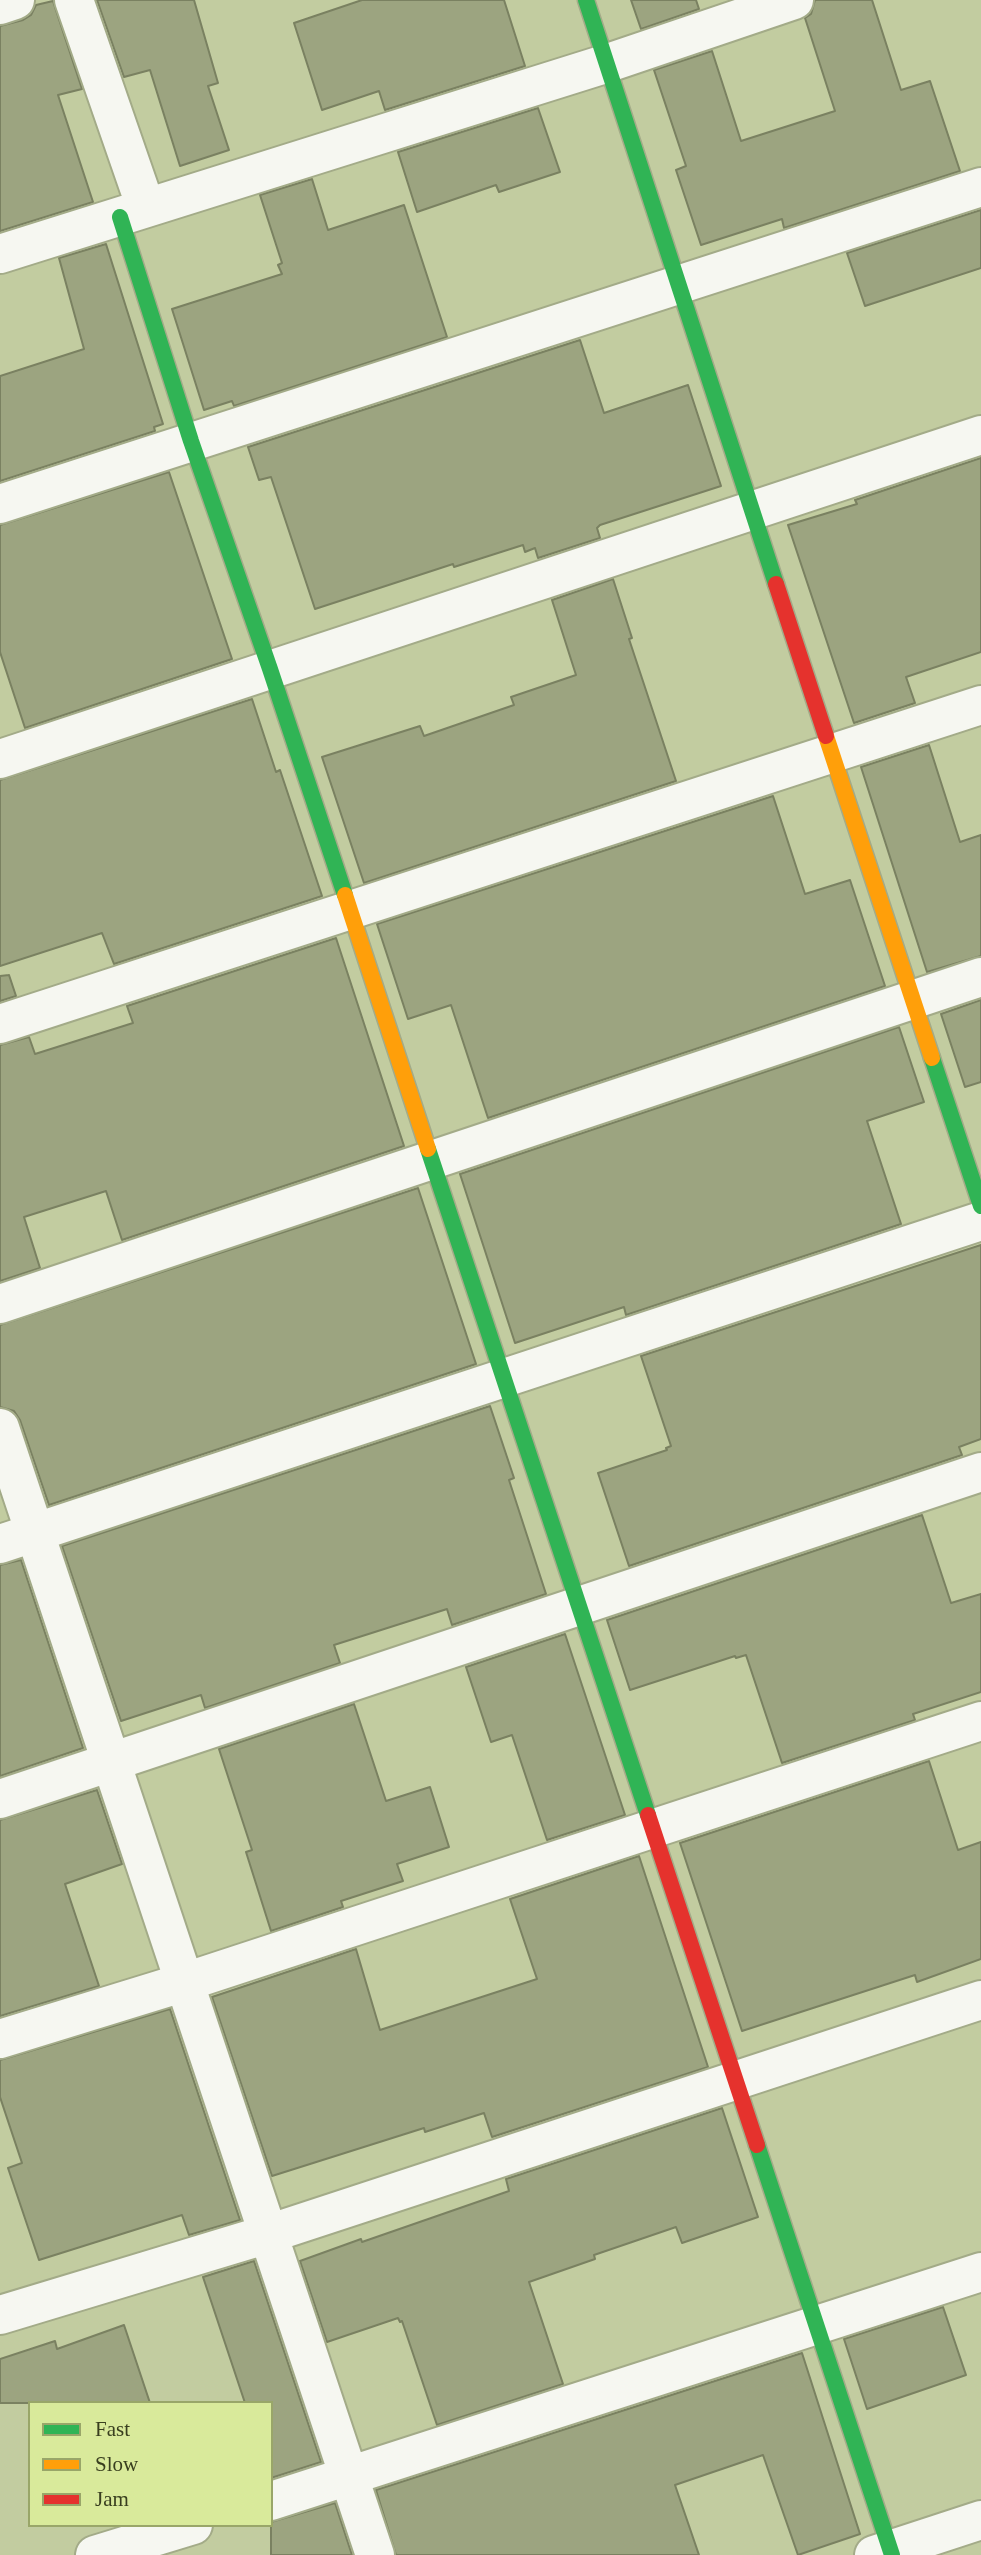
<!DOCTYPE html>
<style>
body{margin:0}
#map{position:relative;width:981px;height:2555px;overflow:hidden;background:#c2cca0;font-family:Georgia,serif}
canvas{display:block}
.legend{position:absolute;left:28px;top:2401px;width:245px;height:126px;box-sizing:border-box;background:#d9ea9b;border:2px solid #99a669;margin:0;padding:9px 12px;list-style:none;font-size:21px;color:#393f1f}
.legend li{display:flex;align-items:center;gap:14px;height:35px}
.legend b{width:35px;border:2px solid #99a669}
</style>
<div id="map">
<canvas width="981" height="2555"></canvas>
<ul class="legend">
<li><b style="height:9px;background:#30b455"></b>Fast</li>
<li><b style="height:9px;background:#ff9f0a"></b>Slow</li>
<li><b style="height:9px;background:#e5322d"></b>Jam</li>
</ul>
</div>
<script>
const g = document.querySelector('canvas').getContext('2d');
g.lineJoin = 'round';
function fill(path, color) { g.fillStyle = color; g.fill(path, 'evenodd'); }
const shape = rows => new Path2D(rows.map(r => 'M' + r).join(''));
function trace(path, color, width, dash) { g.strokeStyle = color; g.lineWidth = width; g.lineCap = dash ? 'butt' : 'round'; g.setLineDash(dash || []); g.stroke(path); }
const building = shape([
 [97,0,194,0,218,83,208,86,229,150,180,166,150,70,124,77,97,0],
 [362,0,504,0,525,66,385,110,379,91,322,110,294,23,362,0],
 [631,0,696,0,699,9,641,29,631,0],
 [815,0,872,0,901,90,930,81,960,171,784,228,782,219,701,245,676,170,686,166,654,70,712,51,741,141,835,111,805,18,811,14,815,0],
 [53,1,82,89,58,95,93,202,0,231,0,26,23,20,31,15,36,5,53,1],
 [538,108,560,172,499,192,496,185,417,212,398,152,538,108],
 [312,179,328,230,404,205,447,337,234,406,232,401,204,410,172,309,282,274,278,265,282,263,260,195,312,179],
 [981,210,981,268,865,306,847,253,981,210],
 [106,244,163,424,154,427,155,431,0,481,0,376,84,349,59,258,106,244],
 [580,340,604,413,688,385,721,486,600,525,597,528,600,538,538,558,535,548,525,552,523,545,454,567,453,564,315,609,271,477,259,480,248,447,580,340],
 [981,458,981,652,906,677,915,703,854,723,788,525,857,504,855,500,981,458],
 [169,472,232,659,25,728,0,652,0,525,169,472],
 [613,579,632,638,629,639,676,781,364,883,322,757,420,726,424,736,514,705,511,697,576,675,552,600,613,579],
 [252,699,276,772,280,770,322,896,114,964,102,933,0,966,0,780,252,699],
 [929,745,960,842,981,835,981,956,927,972,861,767,929,745],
 [773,796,805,894,850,880,885,986,488,1118,451,1005,408,1019,377,924,773,796],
 [336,938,404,1146,122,1240,106,1191,24,1217,40,1268,0,1281,0,1045,29,1037,35,1054,133,1023,127,1006,336,938],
 [9,975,16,996,0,1001,0,976,9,975],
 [981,1000,981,1082,965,1087,941,1014,981,1000],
 [899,1027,924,1102,867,1121,901,1224,626,1315,624,1307,515,1343,460,1174,899,1027],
 [418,1188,476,1364,49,1505,20,1420,14,1411,0,1407,0,1325,418,1188],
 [981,1245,981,1439,959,1447,962,1455,629,1566,598,1473,667,1450,666,1448,671,1446,641,1356,981,1245],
 [490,1406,514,1478,509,1480,546,1594,452,1625,447,1609,334,1645,340,1663,205,1708,201,1695,121,1721,62,1546,490,1406],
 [922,1515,951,1603,981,1594,981,1692,913,1714,915,1720,782,1763,746,1655,736,1658,735,1656,630,1690,607,1620,922,1515],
 [21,1560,83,1748,0,1776,0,1565,21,1560],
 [565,1634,625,1815,547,1840,512,1735,491,1742,466,1667,565,1634],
 [354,1704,386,1801,430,1787,449,1847,397,1864,403,1881,341,1901,343,1907,271,1931,246,1852,252,1850,219,1749,354,1704],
 [929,1761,958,1850,981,1842,981,1959,917,1982,915,1975,742,2031,680,1843,929,1761],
 [97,1790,122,1864,65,1884,99,1986,0,2016,0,1820,97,1790],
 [639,1856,708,2067,492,2137,484,2113,425,2132,424,2128,272,2176,212,1997,356,1949,380,2030,537,1979,510,1899,639,1856],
 [170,2009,240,2220,189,2235,182,2215,39,2260,8,2168,22,2163,0,2097,0,2060,170,2009],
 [722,2108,758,2217,682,2243,676,2227,594,2255,595,2259,529,2282,563,2384,437,2425,402,2321,400,2322,398,2318,327,2342,300,2261,361,2239,362,2242,509,2191,506,2179,722,2108],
 [254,2261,321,2462,271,2478,271,2403,245,2403,203,2277,254,2261],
 [943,2307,966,2375,867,2409,844,2339,943,2307],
 [124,2325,150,2403,0,2403,0,2359,55,2341,57,2349,124,2325],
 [802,2353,860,2534,798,2555,763,2455,675,2485,699,2555,396,2555,376,2490,802,2353],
 [335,2503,352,2555,271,2555,271,2522,335,2503]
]);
const street = shape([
 [74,0,146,208],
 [0,5,15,0],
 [0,254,605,64,794,0],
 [0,504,981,187],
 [0,759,981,435],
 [0,1024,981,705],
 [0,1304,981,977],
 [0,1428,375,2555],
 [0,1544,981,1221],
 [0,1799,981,1472],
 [0,2039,185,1982,981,1721],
 [0,2315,268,2234,981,2000],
 [271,2501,981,2272],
 [95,2555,193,2525],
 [874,2555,981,2520]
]);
const fast = shape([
 [586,0,776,584],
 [120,217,191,441,270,669,345,895],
 [932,1058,981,1206],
 [428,1149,648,1815],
 [757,2145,892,2555]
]);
const slow = shape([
 [826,736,932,1058],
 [345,895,428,1149]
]);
const jam = shape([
 [776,584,826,736],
 [648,1815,757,2145]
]);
fill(building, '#9ca480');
trace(building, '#7a8161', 2);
trace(street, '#a3ab88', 42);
trace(fast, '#a3ab88', 19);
trace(slow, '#a3ab88', 19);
trace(jam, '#a3ab88', 19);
trace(street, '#f6f7f1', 38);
trace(fast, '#30b455', 16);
trace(slow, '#ff9f0a', 16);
trace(jam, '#e5322d', 16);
</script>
